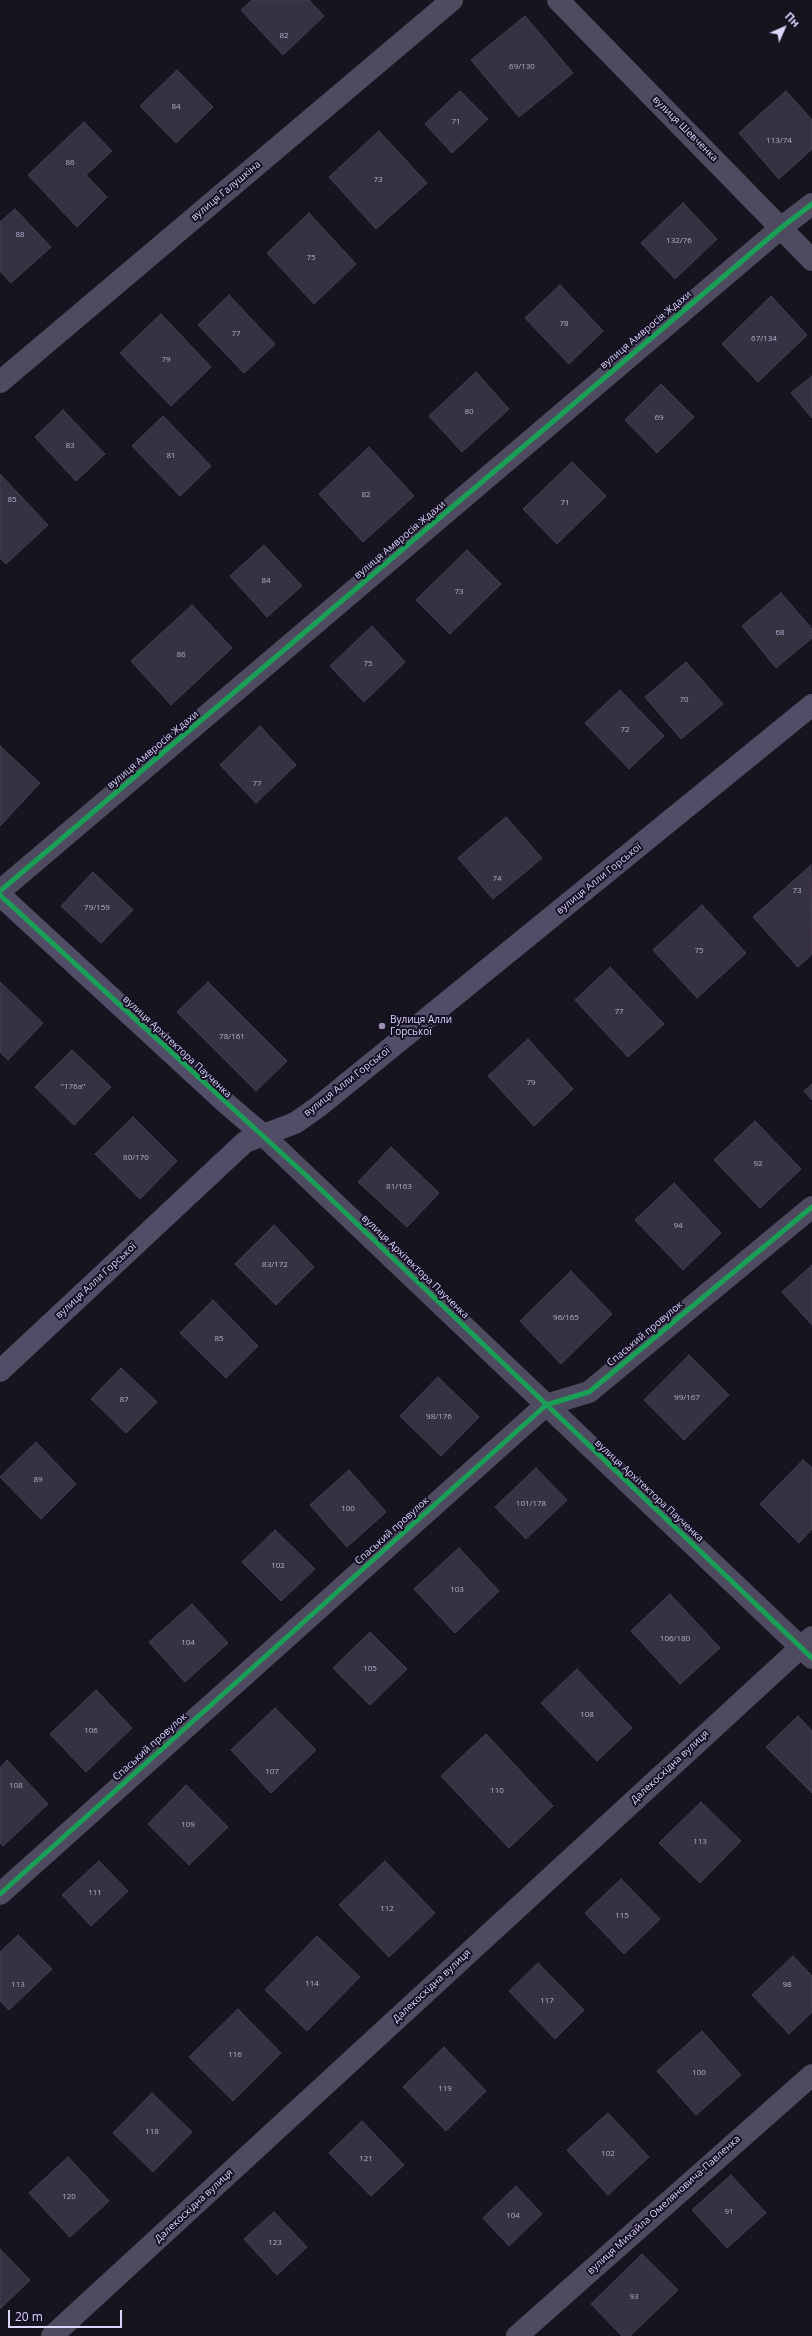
<!DOCTYPE html>
<meta charset="utf-8">
<style>
body{margin:0}
#map{position:relative;width:812px;height:2336px;overflow:hidden;background:#18141f;font-family:"Open Sans",sans-serif}
canvas{display:block}
.north{position:absolute;left:764px;top:8px;width:40px;height:40px;-webkit-text-stroke:3px #161024;paint-order:stroke;rotate:45deg;font-size:11px;font-weight:700;line-height:16px;text-align:center;color:#ded5fd}
.north::after{content:'';display:block;margin:auto;width:14px;height:18px;background:#ded5fd;clip-path:polygon(50% 0,100% 100%,50% 72%,0 100%)}
.scale{position:absolute;left:8px;top:2310px;width:114px;height:18px;box-sizing:border-box;border:2px solid #ded5fd;border-top:0;padding-left:5px;font-size:12px;line-height:14px;white-space:nowrap;color:#ded5fd;-webkit-text-stroke:3px #161024;paint-order:stroke}
</style>
<div id="map">
<canvas width="812" height="2336"></canvas>
<div class="north">Пн</div>
<div class="scale">20 m</div>
</div>
<script>
const g = document.querySelector('canvas').getContext('2d');
g.lineJoin = 'round';
function fill(path, color) { g.fillStyle = color; g.fill(path, 'evenodd'); }
const shape = rows => new Path2D(rows.map(r => 'M' + r).join(''));
function trace(path, color, width, dash) { g.strokeStyle = color; g.lineWidth = width; g.lineCap = dash ? 'butt' : 'round'; g.setLineDash(dash || []); g.stroke(path); }
function write(font, color, halo, rows, align = 'center') {
  g.font = font + ' "Open Sans",sans-serif'; g.lineWidth = 4; g.setLineDash([]); g.textBaseline = 'middle'; g.strokeStyle = halo; g.fillStyle = color; for (const [text, x, y, turn = 0] of rows) {
    g.save(); g.translate(x, y); g.rotate((+turn || 0) * Math.PI / 180); g.textAlign = isNaN(turn) ? turn : align; if (halo) g.strokeText(text, 0, 0); g.fillText(text, 0, 0); g.restore();
  }
}
const building = shape([
 [252,0,309,0,324,16,283,55,241,10,252,0],
 [525,16,573,73,519,117,471,60,525,16],
 [177,70,213,107,176,143,140,106,177,70],
 [460,91,488,119,452,153,425,124,460,91],
 [786,91,812,120,812,149,779,179,739,133,786,91],
 [84,122,112,151,86,175,107,197,77,227,28,175,84,122],
 [379,131,427,183,376,229,329,177,379,131],
 [683,203,717,239,675,279,641,243,683,203],
 [15,209,51,247,11,283,0,271,0,222,15,209],
 [309,213,356,264,314,304,267,253,309,213],
 [560,285,603,331,569,364,525,318,560,285],
 [229,295,275,344,244,373,198,325,229,295],
 [771,296,807,335,758,382,722,344,771,296],
 [161,314,211,367,171,406,120,353,161,314],
 [476,372,509,409,462,452,429,416,476,372],
 [812,376,812,418,791,393,812,376],
 [661,384,694,417,657,453,625,420,661,384],
 [63,410,105,454,76,481,35,437,63,410],
 [163,416,211,466,180,496,132,446,163,416],
 [369,447,414,496,363,542,319,494,369,447],
 [572,462,606,496,557,544,523,509,572,462],
 [0,474,48,525,6,564,0,558,0,474],
 [264,545,302,586,267,617,230,576,264,545],
 [467,550,501,584,450,634,416,600,467,550],
 [781,593,812,629,812,638,776,668,742,626,781,593],
 [192,605,232,648,171,705,131,661,192,605],
 [372,626,405,662,364,702,330,666,372,626],
 [686,662,723,704,681,739,645,697,686,662],
 [620,690,664,736,629,769,585,723,620,690],
 [260,726,296,765,256,803,220,765,260,726],
 [0,746,40,783,0,826,0,746],
 [506,817,542,858,493,899,458,858,506,817],
 [811,865,812,954,798,967,753,917,811,865],
 [93,872,133,910,101,943,61,906,93,872],
 [702,905,746,953,697,998,653,950,702,905],
 [610,967,664,1024,628,1057,575,1000,610,967],
 [0,982,43,1023,8,1060,0,1052,0,982],
 [208,982,287,1061,256,1091,177,1012,208,982],
 [528,1039,573,1089,534,1126,488,1076,528,1039],
 [72,1050,111,1087,74,1125,35,1087,72,1050],
 [812,1084,812,1100,804,1091,812,1084],
 [133,1117,177,1161,140,1199,95,1154,133,1117],
 [755,1121,801,1169,760,1208,714,1160,755,1121],
 [391,1147,439,1193,407,1227,358,1182,391,1147],
 [674,1183,721,1233,683,1270,635,1220,674,1183],
 [274,1225,314,1267,276,1305,235,1264,274,1225],
 [812,1265,812,1325,782,1292,812,1265],
 [571,1271,612,1314,561,1364,520,1321,571,1271],
 [213,1300,258,1346,226,1378,180,1333,213,1300],
 [689,1355,729,1395,684,1440,644,1400,689,1355],
 [121,1368,157,1402,126,1433,91,1399,121,1368],
 [438,1377,479,1417,441,1456,400,1416,438,1377],
 [36,1442,76,1484,41,1519,0,1477,36,1442],
 [803,1460,812,1468,812,1529,799,1543,760,1504,803,1460],
 [536,1468,567,1500,526,1539,495,1507,536,1468],
 [349,1470,386,1512,347,1547,310,1505,349,1470],
 [275,1530,315,1569,281,1601,242,1562,275,1530],
 [459,1548,499,1591,455,1633,414,1589,459,1548],
 [670,1594,720,1648,680,1684,631,1631,670,1594],
 [192,1604,228,1643,185,1682,149,1642,192,1604],
 [370,1632,407,1669,370,1705,333,1668,370,1632],
 [577,1669,632,1728,597,1761,541,1703,577,1669],
 [96,1690,132,1728,86,1772,50,1734,96,1690],
 [275,1708,316,1750,271,1793,231,1750,275,1708],
 [798,1716,812,1731,812,1793,766,1747,798,1716],
 [486,1734,553,1806,509,1848,441,1776,486,1734],
 [7,1760,48,1804,3,1846,0,1843,0,1768,7,1760],
 [186,1785,228,1827,189,1865,148,1824,186,1785],
 [701,1802,741,1841,700,1883,659,1843,701,1802],
 [99,1861,128,1891,91,1926,62,1895,99,1861],
 [385,1861,435,1913,389,1957,339,1905,385,1861],
 [621,1879,660,1919,624,1954,585,1913,621,1879],
 [18,1935,52,1969,9,2010,0,2001,0,1952,18,1935],
 [317,1936,360,1977,307,2031,265,1990,317,1936],
 [793,1956,812,1976,812,2012,789,2034,752,1995,793,1956],
 [538,1963,584,2010,555,2039,509,1991,538,1963],
 [238,2009,281,2053,233,2101,189,2057,238,2009],
 [702,2031,741,2075,696,2115,657,2071,702,2031],
 [444,2047,486,2091,446,2131,403,2087,444,2047],
 [152,2093,192,2132,153,2172,113,2133,152,2093],
 [608,2113,649,2157,608,2195,567,2150,608,2113],
 [362,2121,404,2165,371,2196,329,2153,362,2121],
 [68,2157,109,2201,70,2237,29,2193,68,2157],
 [731,2175,766,2213,727,2248,692,2210,731,2175],
 [516,2186,542,2214,509,2246,483,2218,516,2186],
 [274,2212,307,2247,277,2275,244,2239,274,2212],
 [0,2249,30,2280,0,2309,0,2249],
 [642,2254,678,2290,630,2336,622,2336,591,2304,642,2254]
]);
const street = shape([
 [558,0,812,260],
 [0,382,452,0],
 [0,891,782,227,812,204],
 [262,1134,812,1658],
 [0,1894,546,1405,589,1392,812,1207],
 [52,2336,812,1637],
 [517,2336,812,2075]
]);
const secondary = shape([
 [0,895,228,1105,262,1134],
 [0,1371,245,1142,295,1123,318,1107,812,705]
]);
const cycleway = shape([
 [0,891,782,227,812,204],
 [0,895,312,1181,812,1658],
 [0,1894,546,1405,589,1392,812,1207]
]);
const markers = [
 [382,1026,4,"#9991af"]
];
const numberNames = [
 ["82",284,36],
 ["69/130",522,67],
 ["84",176,107],
 ["71",456,122],
 ["113/74",779,141],
 ["86",70,163],
 ["73",378,180],
 ["88",20,235],
 ["132/76",679,241],
 ["75",311,258],
 ["78",564,324],
 ["77",236,334],
 ["67/134",764,339],
 ["79",166,360],
 ["80",469,412],
 ["69",659,418],
 ["83",70,446],
 ["81",171,456],
 ["82",366,495],
 ["85",12,500],
 ["71",565,503],
 ["84",266,581],
 ["73",459,592],
 ["68",780,633],
 ["86",181,655],
 ["75",368,664],
 ["70",684,700],
 ["72",625,730],
 ["77",257,784],
 ["74",497,879],
 ["73",797,891],
 ["79/159",97,908],
 ["75",699,951],
 ["77",619,1012],
 ["78/161",232,1037],
 ["79",531,1083],
 ["\"176а\"",73,1087],
 ["80/170",136,1158],
 ["92",758,1164],
 ["81/163",399,1187],
 ["94",678,1226],
 ["83/172",275,1265],
 ["96/165",566,1318],
 ["85",219,1339],
 ["99/167",687,1398],
 ["87",124,1400],
 ["98/176",439,1417],
 ["89",38,1480],
 ["101/178",531,1504],
 ["100",348,1509],
 ["102",278,1566],
 ["103",457,1590],
 ["106/180",675,1639],
 ["104",188,1643],
 ["105",370,1669],
 ["108",587,1715],
 ["106",91,1731],
 ["107",272,1772],
 ["108",16,1786],
 ["110",497,1791],
 ["109",188,1825],
 ["113",700,1842],
 ["111",95,1893],
 ["112",387,1909],
 ["115",622,1916],
 ["114",312,1984],
 ["113",18,1985],
 ["98",787,1985],
 ["117",547,2001],
 ["116",235,2055],
 ["100",699,2073],
 ["119",445,2089],
 ["118",152,2132],
 ["102",608,2154],
 ["121",366,2159],
 ["120",69,2197],
 ["91",729,2212],
 ["104",513,2216],
 ["123",275,2243],
 ["93",634,2297]
];
const streetNames = [
 ["вулиця Шевченка",685,129,45],
 ["вулиця Галушкіна",226,191,-40],
 ["вулиця Амвросія Ждахи",646,330,-40],
 ["вулиця Амвросія Ждахи",400,540,-40],
 ["вулиця Амвросія Ждахи",153,750,-40],
 ["вулиця Алли Горської",599,879,-39],
 ["вулиця Архітектора Паученка",177,1047,43],
 ["вулиця Алли Горської",347,1082,-38],
 ["вулиця Архітектора Паученка",415,1267,44],
 ["вулиця Алли Горської",96,1281,-43],
 ["Спаський провулок",645,1334,-40],
 ["вулиця Архітектора Паученка",649,1491,43],
 ["Спаський провулок",392,1531,-42],
 ["Спаський провулок",150,1747,-42],
 ["Далекосхідна вулиця",670,1767,-43],
 ["Далекосхідна вулиця",432,1986,-43],
 ["вулиця Михайла Омеляновича-Павленка",664,2205,-42],
 ["Далекосхідна вулиця",194,2206,-43]
];
const poiNames = [
 ["Вулиця Алли",390,1020],
 ["Горської",390,1032]
];
fill(building, '#373241');
trace(building, '#453f53', 1);
trace(street, '#4e4a60', 22);
trace(secondary, '#514d66', 22);
trace(cycleway, '#1a9f57', 5);
for (const [x, y, r, color] of markers) { const dot = new Path2D(); dot.arc(x, y, r, 0, 2 * Math.PI); g.fillStyle = color; g.fill(dot); trace(dot, '#161024', 1.5); }
write('8px', '#b4acce', null, numberNames);
write('10px', '#ded5fd', '#161024', streetNames);
write('10px', '#ded5fd', '#161024', poiNames, 'left');
</script>
